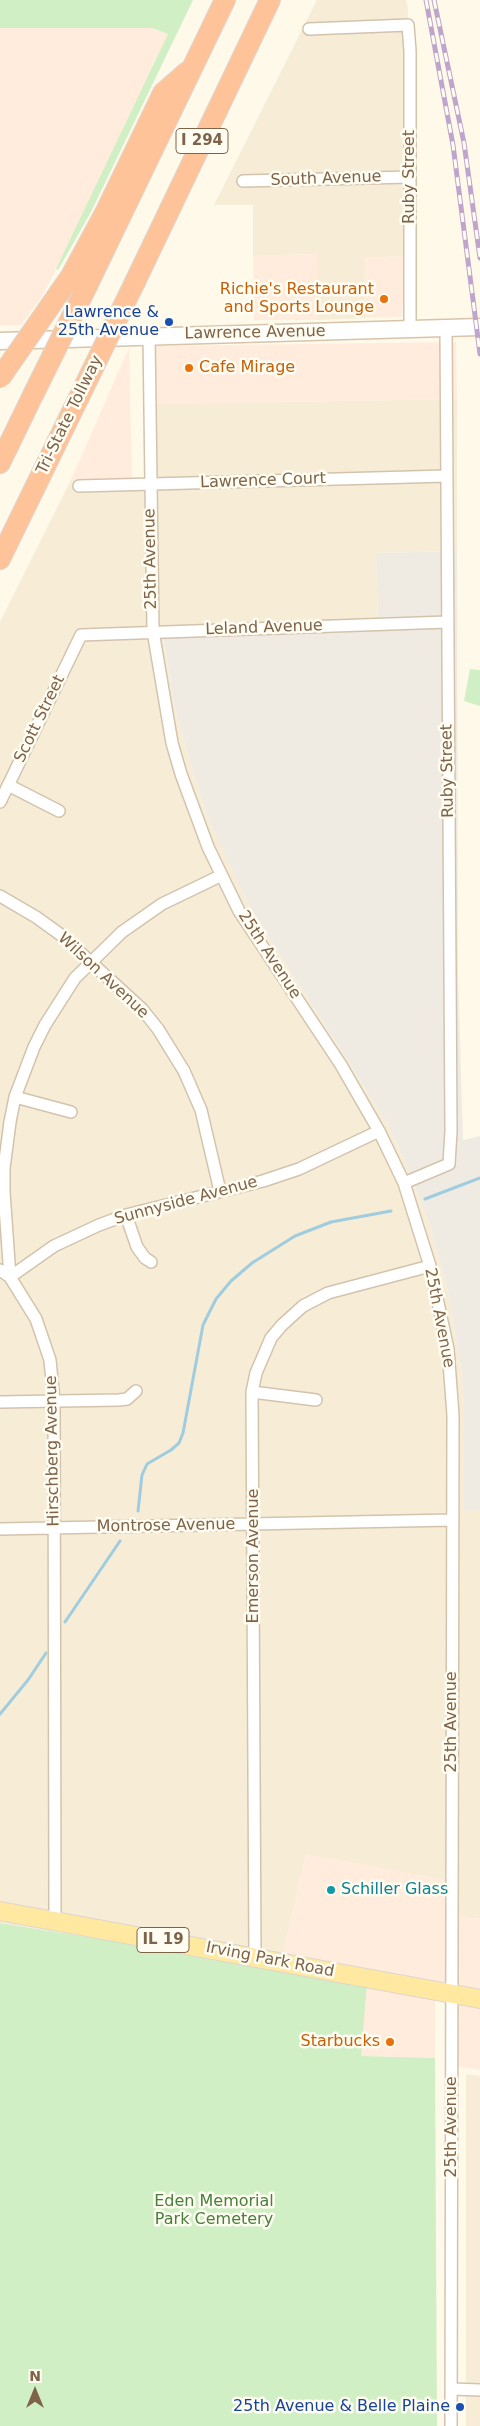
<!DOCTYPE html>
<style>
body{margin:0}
#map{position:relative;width:480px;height:2426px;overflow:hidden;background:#fff9ea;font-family:"DejaVu Sans",sans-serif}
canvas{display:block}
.north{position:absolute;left:10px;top:2366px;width:50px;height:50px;-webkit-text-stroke:4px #fffcf2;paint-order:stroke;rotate:0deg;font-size:14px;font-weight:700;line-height:20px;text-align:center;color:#7e6349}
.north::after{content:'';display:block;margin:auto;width:18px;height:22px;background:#7e6349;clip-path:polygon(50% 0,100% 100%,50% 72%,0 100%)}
</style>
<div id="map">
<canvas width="480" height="2426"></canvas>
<div class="north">N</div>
</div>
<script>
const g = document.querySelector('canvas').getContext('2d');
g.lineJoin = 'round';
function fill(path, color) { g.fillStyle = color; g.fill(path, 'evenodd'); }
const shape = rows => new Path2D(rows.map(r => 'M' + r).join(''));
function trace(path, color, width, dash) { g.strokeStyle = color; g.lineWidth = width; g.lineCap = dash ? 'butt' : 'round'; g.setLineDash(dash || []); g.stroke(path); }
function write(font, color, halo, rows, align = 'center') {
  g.font = font + ' "DejaVu Sans",sans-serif'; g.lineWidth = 5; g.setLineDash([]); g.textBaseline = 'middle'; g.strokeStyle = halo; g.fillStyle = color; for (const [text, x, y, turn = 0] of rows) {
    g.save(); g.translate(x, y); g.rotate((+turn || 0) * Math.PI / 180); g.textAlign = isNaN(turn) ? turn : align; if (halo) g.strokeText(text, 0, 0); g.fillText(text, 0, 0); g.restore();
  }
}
const residential = shape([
 [317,0,406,0,408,8,405,256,365,258,366,318,318,320,316,254,253,256,253,205,214,205],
 [457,399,457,551,376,553,378,626,163,634,174,704,190,762,205,810,226,856,250,907,387,1123,408,1168,430,1226,447,1287,461,1367,464,1405,464,1510,480,1510,480,1919,454,1915,306,1854,280,1967,0,1923,0,622,71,480,153,479,154,404],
 [466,2074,480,2076,480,2426,466,2426]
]);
const commercial = shape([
 [0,28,152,28,168,34,68,246,41,298,21,325,0,325],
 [317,254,318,320,254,320,253,256],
 [405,256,402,317,366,318,365,258],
 [456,342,457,399,154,404,154,346],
 [129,348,132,479,71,480],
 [306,1854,453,1881,454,1915,480,1919,480,1995,435,1998,435,2058,361,2056,280,1967],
 [455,1999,480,2003,480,2070,455,2066]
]);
const industrial = shape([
 [457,551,458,971,463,1140,480,1136,480,1510,464,1511,464,1405,461,1367,447,1287,430,1226,408,1168,387,1123,250,907,226,857,205,810,190,762,174,704,163,634,378,626,376,553]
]);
const green = shape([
 [0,0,193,0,91,212,58,270,56,269,168,34,152,28,0,28],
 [470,669,480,670,480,706,464,701],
 [0,1923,367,1982,361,2056,435,2058,437,2426,0,2426]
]);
const stream = shape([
 [425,1199,480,1178],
 [138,1511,142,1475,147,1464,171,1450,179,1443,183,1433,203,1325,216,1299,231,1281,252,1263,295,1236,331,1222,391,1211],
 [65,1622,120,1541],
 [0,1714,28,1680,46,1653]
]);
const street = shape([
 [309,29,408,25,410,51,410,329],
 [243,181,410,177],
 [149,335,153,631,172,743,181,774,208,847,239,911,341,1065,379,1131,404,1183,430,1266,448,1349,453,1415,451,2426],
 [79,486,447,476],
 [8,785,59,811],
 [0,802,81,635,447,622],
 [0,896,36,917,61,935,142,1009,158,1029,184,1071,201,1110,220,1191],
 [15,1097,71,1112],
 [404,1183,449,1164,451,1131,446,328],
 [126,1215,137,1247,145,1258,151,1262],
 [0,1270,10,1277,54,1246,99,1225,126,1215,263,1181,299,1169,379,1131],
 [252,1392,316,1400],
 [0,1402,119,1400,127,1399,136,1391],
 [0,1529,452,1520],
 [55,1919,54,1401,50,1360,36,1319,10,1277,4,1192,4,1168,10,1122,15,1097,34,1047,45,1025,75,978,122,932,162,904,220,876],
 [255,1957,252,1392,256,1373,271,1338,282,1325,303,1306,328,1293,430,1266],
 [452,2389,480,2390]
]);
const secondary = shape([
 [0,341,480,327]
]);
const primary = shape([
 [0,1911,480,1999]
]);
const highway = shape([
 [71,276,105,213,163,93,187,72],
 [135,282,270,0],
 [88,284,225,0],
 [0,463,33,395],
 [0,559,82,391]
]);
const rail = shape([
 [426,0,453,145,480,354],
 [434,0,464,143,480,258]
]);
const highwayBridge = shape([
 [0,378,71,276],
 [82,391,135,282],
 [33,395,88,284]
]);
const markers = [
 [384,299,5,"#e8710a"],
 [169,322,5,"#1a4fb4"],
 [189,368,5,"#e8710a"],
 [331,1890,5,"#0f9aa8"],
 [390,2042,5,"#e8710a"],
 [460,2407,5,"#1a4fb4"]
];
const shields = [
 [202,141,52],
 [163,1940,52]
];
const shieldNames = [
 ["I 294",202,141],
 ["IL 19",163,1940]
];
const streetNames = [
 ["Ruby Street",410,177,-90],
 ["South Avenue",326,179,-2],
 ["Lawrence Avenue",255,333,-1],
 ["Tri-State Tollway",70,415,-64],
 ["Lawrence Court",263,481,-2],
 ["25th Avenue",151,559,-91],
 ["Leland Avenue",264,628,-2],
 ["Scott Street",40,719,-64],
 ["Ruby Street",448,771,-91],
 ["25th Avenue",269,955,57],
 ["Wilson Avenue",103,976,43],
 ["Sunnyside Avenue",186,1201,-15],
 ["25th Avenue",439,1318,79],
 ["Hirschberg Avenue",53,1451,-91],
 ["Montrose Avenue",166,1526,-1],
 ["Emerson Avenue",254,1556,-90],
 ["25th Avenue",452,1722,-90],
 ["Irving Park Road",270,1960,11],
 ["25th Avenue",452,2127,-90]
];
const foodNames = [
 ["Richie's Restaurant",374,290],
 ["and Sports Lounge",374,308],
 ["Cafe Mirage",199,368,"left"],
 ["Starbucks",380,2042]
];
const transitNames = [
 ["Lawrence &",159,313],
 ["25th Avenue",159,331],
 ["25th Avenue & Belle Plaine",450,2407]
];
const cultureNames = [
 ["Schiller Glass",341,1890]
];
const parkNames = [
 ["Eden Memorial",214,2202],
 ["Park Cemetery",214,2220]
];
fill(residential, '#f7edd7');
fill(commercial, '#ffecdd');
fill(industrial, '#f0ebe2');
fill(green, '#d0efc5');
trace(stream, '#9fccdf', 3);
trace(street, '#d3c3ad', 14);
trace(secondary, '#d7c4aa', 19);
trace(primary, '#ddd6d0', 20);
trace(highway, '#ddd6d0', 22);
trace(street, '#fff', 11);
trace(secondary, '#fff', 16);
trace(primary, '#ffe9a0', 18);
trace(highway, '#ffc39a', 20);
trace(rail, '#bfa4cc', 5);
trace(rail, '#fffcf2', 3, [9]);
trace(highwayBridge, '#ddd6d0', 22, []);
trace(highwayBridge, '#ffc39a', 20);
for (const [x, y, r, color] of markers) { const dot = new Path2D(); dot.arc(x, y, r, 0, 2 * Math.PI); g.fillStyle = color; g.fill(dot); trace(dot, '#fffcf2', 2); }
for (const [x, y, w] of shields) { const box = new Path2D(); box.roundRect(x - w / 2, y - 12.5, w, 25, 4); g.fillStyle = '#fffcf2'; g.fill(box); trace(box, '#7e6349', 1); }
write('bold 15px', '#7e6349', null, shieldNames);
write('16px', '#7e6349', '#fffcf2', streetNames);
write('16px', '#c56008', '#fffcf2', foodNames, 'right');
write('16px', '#164399', '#fffcf2', transitNames, 'right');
write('16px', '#0d838f', '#fffcf2', cultureNames, 'left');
write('16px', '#477f3c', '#fffcf2', parkNames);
</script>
